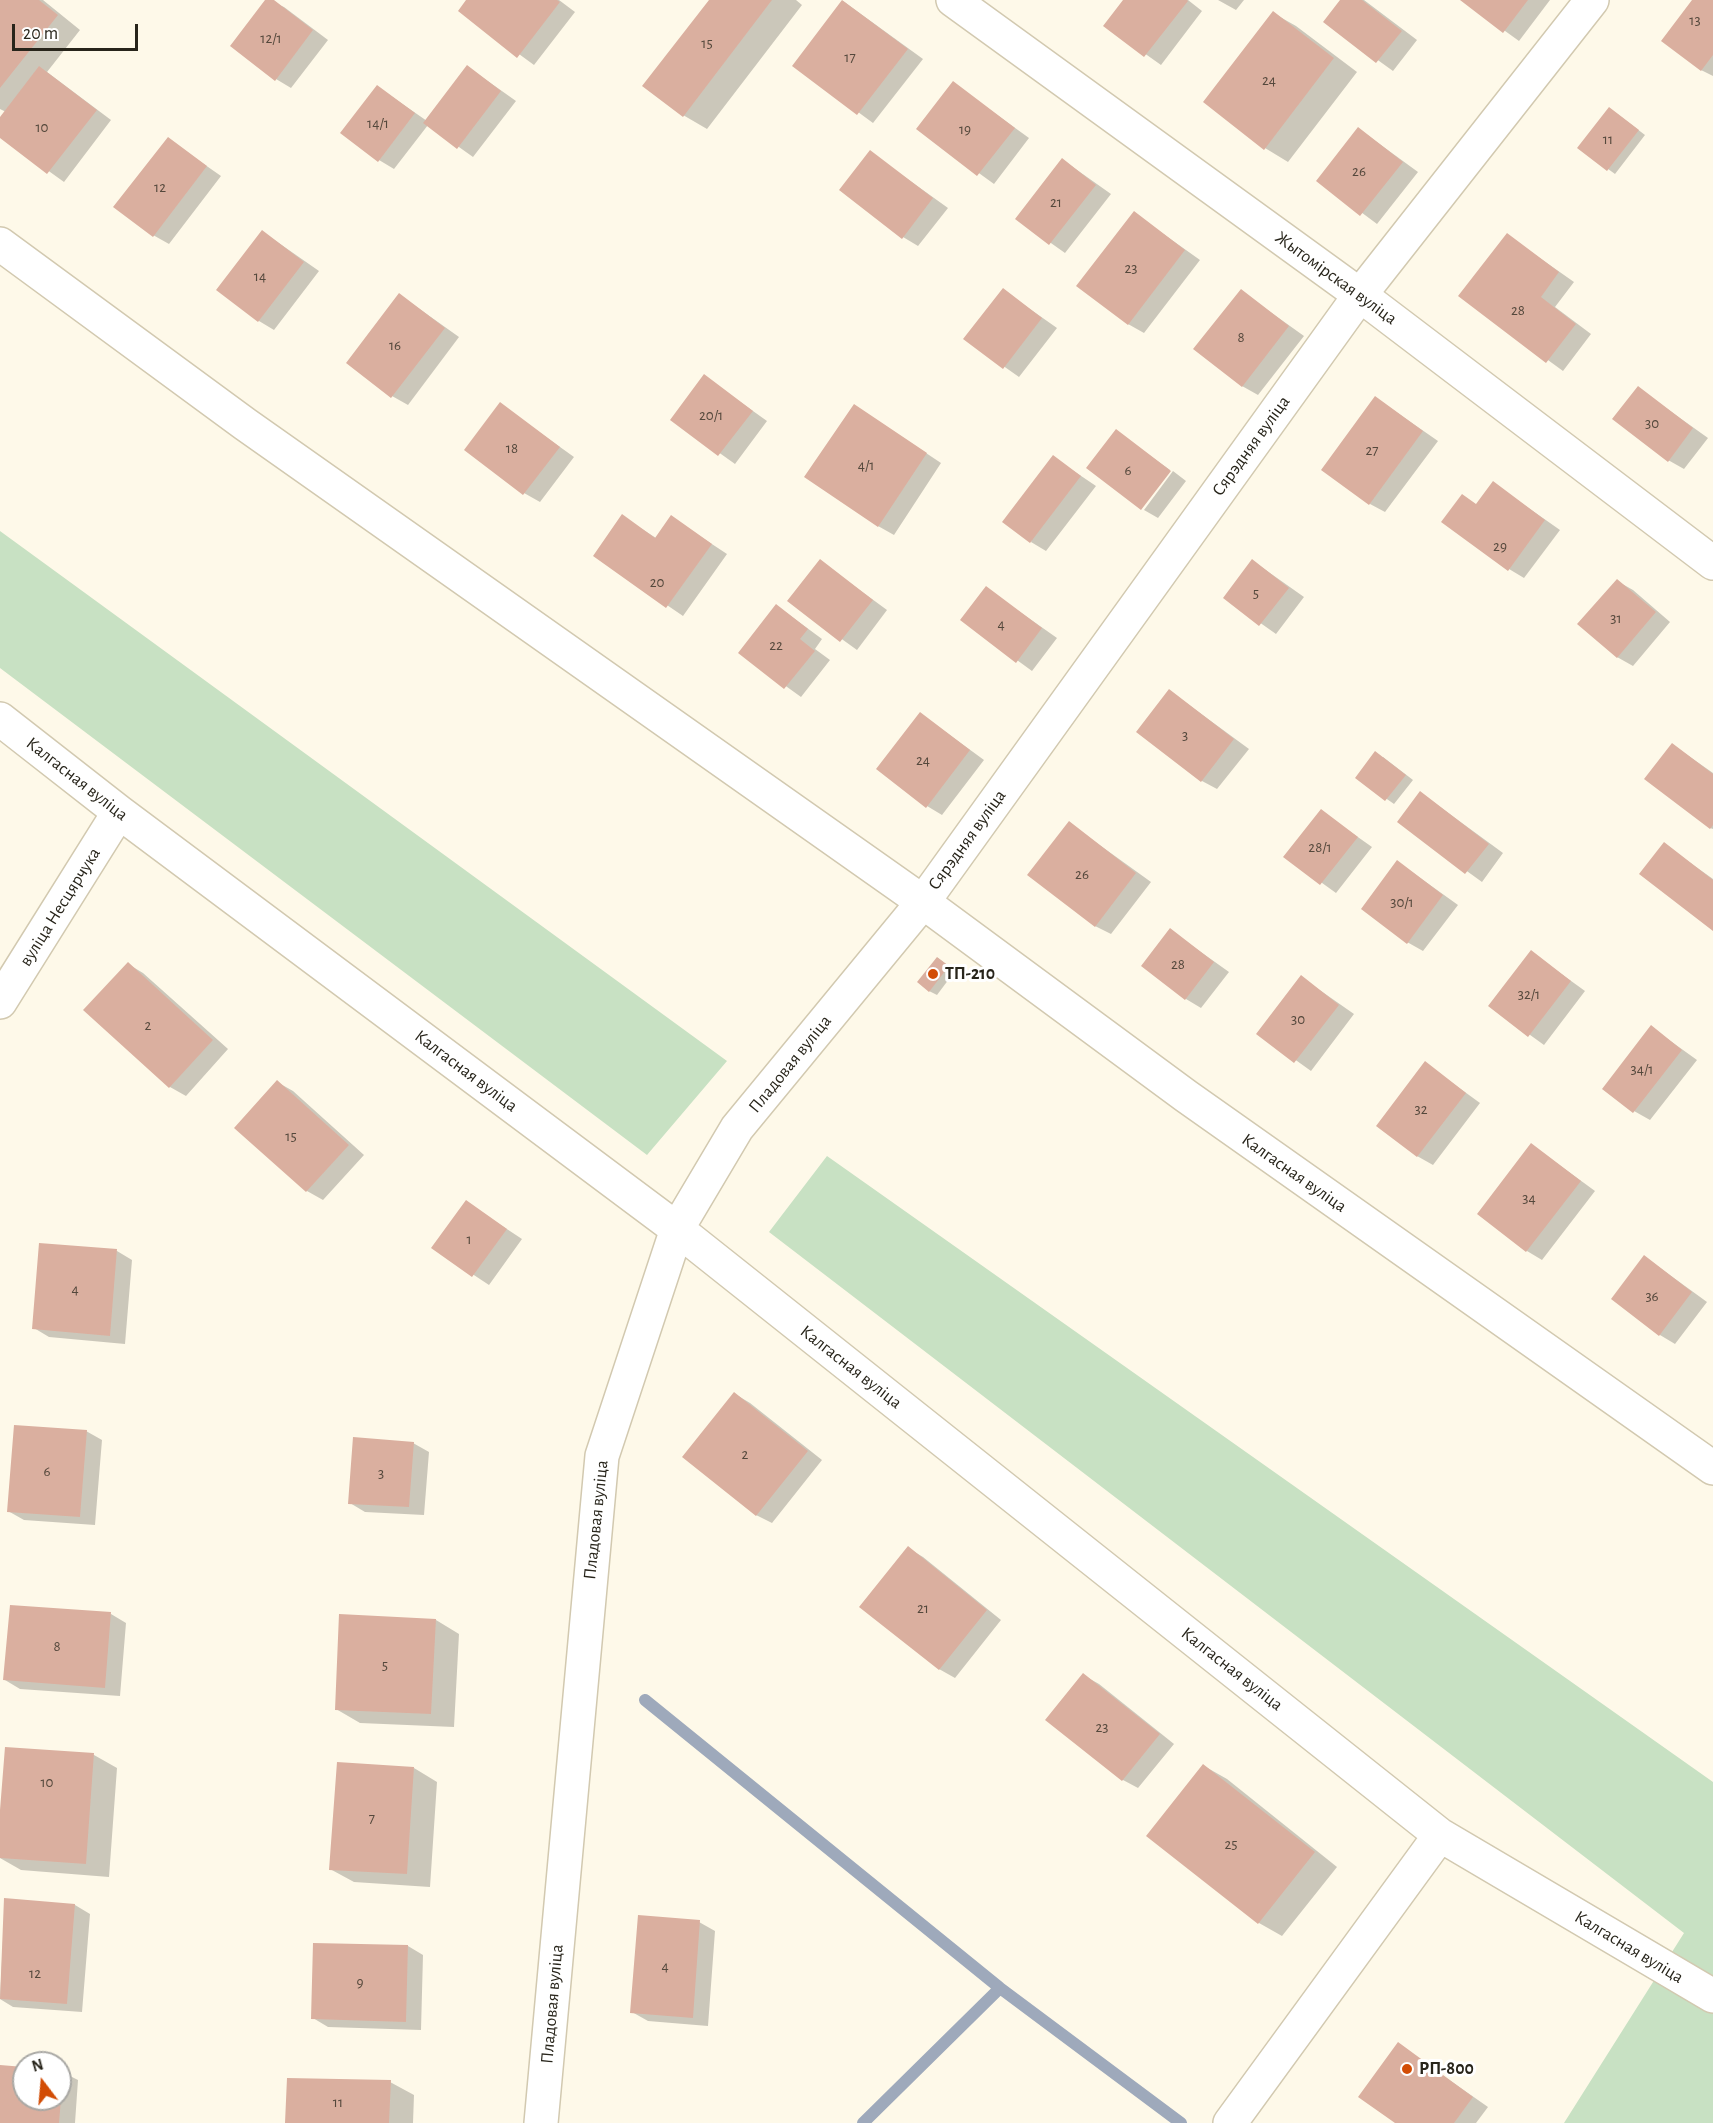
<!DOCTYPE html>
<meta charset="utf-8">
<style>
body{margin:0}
#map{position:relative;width:1713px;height:2123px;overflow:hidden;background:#fef9e9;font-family:"Alegreya Sans",sans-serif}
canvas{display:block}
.north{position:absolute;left:12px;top:2051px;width:60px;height:60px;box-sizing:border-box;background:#fff;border:2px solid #a9a8a4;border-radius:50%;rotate:344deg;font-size:16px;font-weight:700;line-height:24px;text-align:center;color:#28251b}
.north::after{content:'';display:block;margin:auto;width:21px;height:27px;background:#d24d06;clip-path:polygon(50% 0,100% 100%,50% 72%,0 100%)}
.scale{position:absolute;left:12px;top:24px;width:126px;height:27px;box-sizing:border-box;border:3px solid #28251b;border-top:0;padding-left:8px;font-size:18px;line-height:21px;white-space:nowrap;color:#28251b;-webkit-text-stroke:4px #fff;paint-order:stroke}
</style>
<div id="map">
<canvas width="1713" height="2123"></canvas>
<div class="north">N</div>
<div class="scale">20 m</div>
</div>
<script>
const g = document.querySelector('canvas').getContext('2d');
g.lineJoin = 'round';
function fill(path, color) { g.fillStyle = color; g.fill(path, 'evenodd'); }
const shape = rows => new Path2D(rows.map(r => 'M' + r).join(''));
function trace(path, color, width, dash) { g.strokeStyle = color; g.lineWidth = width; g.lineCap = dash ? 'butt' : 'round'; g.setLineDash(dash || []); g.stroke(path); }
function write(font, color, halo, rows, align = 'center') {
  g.font = font + ' "Alegreya Sans",sans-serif'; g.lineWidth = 6; g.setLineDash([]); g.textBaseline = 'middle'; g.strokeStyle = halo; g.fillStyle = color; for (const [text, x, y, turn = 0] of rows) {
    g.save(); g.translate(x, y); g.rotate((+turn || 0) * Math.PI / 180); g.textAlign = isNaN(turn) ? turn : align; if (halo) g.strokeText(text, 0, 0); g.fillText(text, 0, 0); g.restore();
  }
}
const green = shape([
 [0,531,727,1061,647,1155,0,668],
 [827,1156,1713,1782,1713,2123,1564,2123,1684,1933,769,1232]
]);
const shadow = shape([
 [0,0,43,0,80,30,47,72,111,120,64,182,0,136,0,120,6,112,0,109],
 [267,0,284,7,328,40,291,88,276,79],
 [468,0,559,0,575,12,534,65,460,11],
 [710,0,796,0,802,5,707,129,683,115],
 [1125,0,1188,0,1202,11,1161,65,1106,26],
 [1218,0,1244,0,1236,10],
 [1342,0,1364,0,1417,40,1393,71,1325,22],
 [1462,0,1550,0,1519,41],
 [1694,0,1713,0,1713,76,1701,70],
 [843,1,923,59,873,123,794,65],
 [1273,13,1296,26,1357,72,1288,162,1265,148],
 [468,67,516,101,473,157,428,125,394,169,379,160,378,87,427,121],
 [953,83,1029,138,994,184,918,129],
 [1616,113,1645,135,1615,174,1579,148],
 [1359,129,1418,172,1377,224,1318,180],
 [168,139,221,176,169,244,153,235],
 [870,152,948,208,918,246,903,237],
 [1063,160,1111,194,1065,253,1017,219],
 [1134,213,1200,260,1144,333,1128,324],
 [263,232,319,271,274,330,259,321],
 [1507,235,1574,282,1555,307,1591,334,1563,371,1460,296],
 [1003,290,1057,328,1019,377,965,339],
 [1241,291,1304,336,1258,395,1242,386],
 [400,295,459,337,408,405,392,396],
 [704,376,767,421,735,464,672,419],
 [1638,388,1708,438,1684,469,1668,460],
 [1376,398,1438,441,1385,512,1370,504],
 [500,404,574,457,540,502,524,493],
 [869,415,941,463,894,535,878,526],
 [1116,431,1170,470,1141,508],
 [1053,457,1096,486,1046,551,1031,542],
 [1173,471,1186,481,1158,518,1144,510],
 [1493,483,1560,530,1524,578,1509,569,1477,505],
 [622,516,656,538,671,517,727,554,683,616,595,556],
 [820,561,887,610,857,650,789,601],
 [1253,561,1304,597,1276,634,1225,598],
 [1617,581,1633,590,1670,622,1633,666,1617,657],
 [986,588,1057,638,1032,671,962,620],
 [776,605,822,639,815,649,830,660,801,697,740,653],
 [1170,691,1249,749,1217,789,1202,781],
 [921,714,984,760,942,815,927,806],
 [1673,745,1713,773,1713,829,1710,828],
 [1383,757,1413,780,1394,804,1357,778],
 [1421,793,1503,853,1482,882,1399,822],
 [1321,811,1372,847,1336,893,1286,857],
 [1069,823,1151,882,1111,934,1095,926],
 [1664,844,1713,879,1713,929],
 [1398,862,1458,905,1423,951,1407,942],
 [1170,930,1229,972,1201,1008,1186,999],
 [1531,952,1585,991,1544,1045,1490,1006],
 [938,958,955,971,937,995,929,991],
 [128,964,143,973,228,1049,186,1096,170,1087,86,1010],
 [1301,977,1354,1014,1311,1071,1258,1033],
 [1651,1027,1697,1060,1650,1120,1634,1111],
 [1425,1063,1480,1103,1433,1165,1417,1156],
 [277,1082,293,1091,364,1155,323,1200,307,1191,236,1128],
 [1532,1145,1595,1191,1542,1260,1527,1251],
 [466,1202,522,1239,489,1285,433,1248],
 [41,1245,117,1251,132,1260,125,1344,49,1337,34,1328],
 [1645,1257,1707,1302,1675,1344,1660,1335],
 [735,1394,750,1403,822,1460,772,1523,756,1515],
 [86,1431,102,1440,95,1525,24,1520,8,1511],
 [413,1443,429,1452,424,1515,365,1512,350,1503],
 [908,1548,923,1557,1001,1620,955,1678,939,1669],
 [111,1614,126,1623,120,1696,20,1689,5,1680],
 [436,1620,459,1634,454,1727,360,1723,336,1709],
 [1083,1675,1099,1684,1174,1744,1138,1788,1123,1780],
 [6,1749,94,1755,117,1768,109,1877,21,1870,0,1858],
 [1204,1766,1227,1779,1337,1867,1282,1936,1259,1923],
 [414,1768,437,1782,430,1887,354,1882,330,1869],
 [5,1900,75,1905,90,1914,82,2012,13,2007,0,1999],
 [699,1922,715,1931,708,2026,648,2021,632,2012],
 [408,1946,423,1955,421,2030,328,2027,313,2018],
 [1398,2044,1488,2107,1476,2123,1397,2123],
 [0,2066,24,2068,24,2099,60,2099,60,2071,78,2080,75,2123,0,2123],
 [390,2082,414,2095,413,2123,287,2123]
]);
const stream = shape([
 [645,1700,1000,1988,1181,2123],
 [863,2123,1000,1988]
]);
const building = shape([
 [0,0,39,0,58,15,0,88],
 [265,0,274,0,313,30,275,81,230,46],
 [466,0,557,0,560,2,517,58,458,11],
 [709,0,772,0,683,117,642,86],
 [842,0,908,49,857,115,792,66],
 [1123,0,1187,0,1188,1,1144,57,1103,26],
 [1340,0,1362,0,1402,31,1376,63,1323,22],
 [1460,0,1528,0,1503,33],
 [1692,0,1713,0,1713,55,1701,71,1661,41],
 [1273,11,1334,58,1264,150,1203,102],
 [467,65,501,91,457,149,423,123],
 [39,66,97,110,47,174,0,138,0,117],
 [953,81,1015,128,977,176,916,129],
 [377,85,415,113,378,162,340,133],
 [1609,107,1639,130,1607,171,1577,148],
 [1358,127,1403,162,1360,216,1316,181],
 [168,137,207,166,153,237,113,207],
 [870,150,933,198,902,239,839,190],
 [1062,158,1096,185,1049,245,1015,219],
 [1134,211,1185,250,1128,325,1076,286],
 [262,230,304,262,258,322,216,290],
 [1507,233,1559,272,1541,297,1576,324,1546,363,1458,296],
 [1003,288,1042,318,1003,369,963,339],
 [1241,289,1289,326,1242,387,1193,349],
 [399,293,445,328,391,398,346,363],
 [704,374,753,411,718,456,670,420],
 [1638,386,1693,428,1668,462,1612,419],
 [1375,396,1423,431,1369,505,1321,470],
 [500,402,560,447,523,495,464,450],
 [854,404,927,453,878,527,804,477],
 [1116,429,1171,471,1141,510,1086,468],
 [1053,455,1081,476,1030,543,1002,522],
 [1493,481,1545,520,1508,571,1441,522,1462,494,1476,504],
 [622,514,655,538,671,515,712,544,666,608,593,556],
 [820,559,873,600,840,642,787,601],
 [1252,559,1289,588,1259,626,1223,598],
 [1617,579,1656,612,1617,658,1577,624],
 [986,586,1042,628,1016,663,960,620],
 [776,604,808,629,800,639,815,651,784,689,738,653],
 [1169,689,1234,739,1201,782,1136,732],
 [920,712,970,750,926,808,876,769],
 [1672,743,1713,774,1713,825,1710,829,1644,779],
 [1375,751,1406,775,1385,801,1355,778],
 [1420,791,1489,844,1465,874,1397,822],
 [1321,809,1358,837,1320,885,1283,857],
 [1069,821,1136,873,1095,927,1027,875],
 [1664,842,1713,880,1713,931,1639,874],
 [1397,860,1443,895,1407,944,1361,909],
 [1170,928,1214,962,1185,1000,1141,966],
 [1531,950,1571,981,1528,1037,1488,1006],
 [937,957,949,966,929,992,917,982],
 [128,962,213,1040,169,1088,83,1010],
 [1301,975,1339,1005,1294,1063,1256,1034],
 [1651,1025,1682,1050,1633,1113,1602,1089],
 [1425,1061,1466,1093,1417,1157,1376,1126],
 [277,1080,349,1145,306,1192,234,1128],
 [1531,1143,1581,1181,1526,1252,1477,1214],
 [466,1200,507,1229,472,1277,431,1248],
 [39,1243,117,1249,110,1336,32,1329],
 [1644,1255,1692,1292,1659,1336,1611,1299],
 [734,1392,808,1451,756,1516,682,1457],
 [14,1425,87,1430,80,1517,7,1512],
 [353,1437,414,1442,409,1507,348,1504],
 [908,1546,987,1610,939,1670,859,1607],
 [10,1605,111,1612,105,1688,3,1680],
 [339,1614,436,1619,431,1714,335,1710],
 [1083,1673,1160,1734,1122,1781,1045,1720],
 [5,1747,94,1753,86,1864,0,1858,0,1810],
 [337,1762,414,1767,407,1874,329,1870],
 [1203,1764,1315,1852,1258,1924,1146,1836],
 [4,1898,75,1904,67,2004,0,1999],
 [638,1915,700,1920,693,2018,630,2013],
 [313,1943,408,1945,406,2022,311,2019],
 [1398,2042,1473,2097,1454,2123,1395,2123,1358,2097],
 [0,2065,24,2067,24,2099,61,2099,59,2123,0,2123],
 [287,2078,391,2080,389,2123,285,2123]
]);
const minor = shape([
 [953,0,1360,295,1713,563],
 [0,244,245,424,923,902,1186,1096,1713,1468],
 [0,719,119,812,677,1229,1440,1835,1713,1996],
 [0,1002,119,812],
 [541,2123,602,1456,677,1229,737,1128,923,902,1360,295,1592,0],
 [1230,2123,1440,1835]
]);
const markers = [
 [933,974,6,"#d24d06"],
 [1407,2069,6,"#d24d06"]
];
const numberNames = [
 ["13",1695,20],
 ["12/1",271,38],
 ["15",707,43],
 ["17",850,57],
 ["24",1269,80],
 ["14/1",378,123],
 ["10",42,127],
 ["19",965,129],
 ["11",1608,139],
 ["26",1359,171],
 ["12",160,187],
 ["21",1056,202],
 ["23",1131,268],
 ["14",260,276],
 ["28",1518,310],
 ["8",1241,337],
 ["16",395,345],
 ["20/1",711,415],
 ["30",1652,423],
 ["18",512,448],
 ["27",1372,450],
 ["4/1",866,465],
 ["6",1128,470],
 ["29",1500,546],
 ["20",657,582],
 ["5",1256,593],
 ["31",1616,618],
 ["4",1001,624],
 ["22",776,645],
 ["3",1185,735],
 ["24",923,760],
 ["28/1",1320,847],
 ["26",1082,874],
 ["30/1",1402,902],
 ["28",1178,964],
 ["32/1",1529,994],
 ["30",1298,1019],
 ["2",148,1025],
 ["34/1",1642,1069],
 ["32",1421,1109],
 ["15",291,1136],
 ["34",1529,1198],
 ["1",469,1239],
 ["4",75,1289],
 ["36",1652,1296],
 ["2",745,1454],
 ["6",47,1471],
 ["3",381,1473],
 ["21",923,1608],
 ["8",57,1646],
 ["5",385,1665],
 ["23",1102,1727],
 ["10",47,1782],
 ["7",372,1818],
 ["25",1231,1844],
 ["4",665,1966],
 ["12",35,1973],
 ["9",360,1982],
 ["11",338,2102]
];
const streetNames = [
 ["Жытомірская вуліца",1336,278,36],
 ["Сярэдняя вуліца",1251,446,-54],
 ["Калгасная вуліца",77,779,38],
 ["Сярэдняя вуліца",967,840,-54],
 ["вуліца Несцярчука",60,907,-58],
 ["Пладовая вуліца",790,1064,-51],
 ["Калгасная вуліца",466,1071,37],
 ["Калгасная вуліца",1294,1173,35],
 ["Калгасная вуліца",851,1367,38],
 ["Пладовая вуліца",596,1520,-84],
 ["Калгасная вуліца",1232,1669,38],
 ["Калгасная вуліца",1629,1947,31],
 ["Пладовая вуліца",552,2004,-85]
];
const poiNames = [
 ["ТП-210",945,974],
 ["РП-800",1419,2069]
];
fill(green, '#c8e1c3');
fill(shadow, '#0003');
trace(stream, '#9ea9bb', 12);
fill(building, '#daaf9f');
trace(minor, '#d2c9b0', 36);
trace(minor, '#fff', 33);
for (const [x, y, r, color] of markers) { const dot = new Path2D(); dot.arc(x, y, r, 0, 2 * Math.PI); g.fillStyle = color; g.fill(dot); trace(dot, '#fff', 2); }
write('15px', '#54483c', null, numberNames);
write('18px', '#28251b', '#fff', streetNames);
write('bold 18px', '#28251b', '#fff', poiNames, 'left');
</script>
